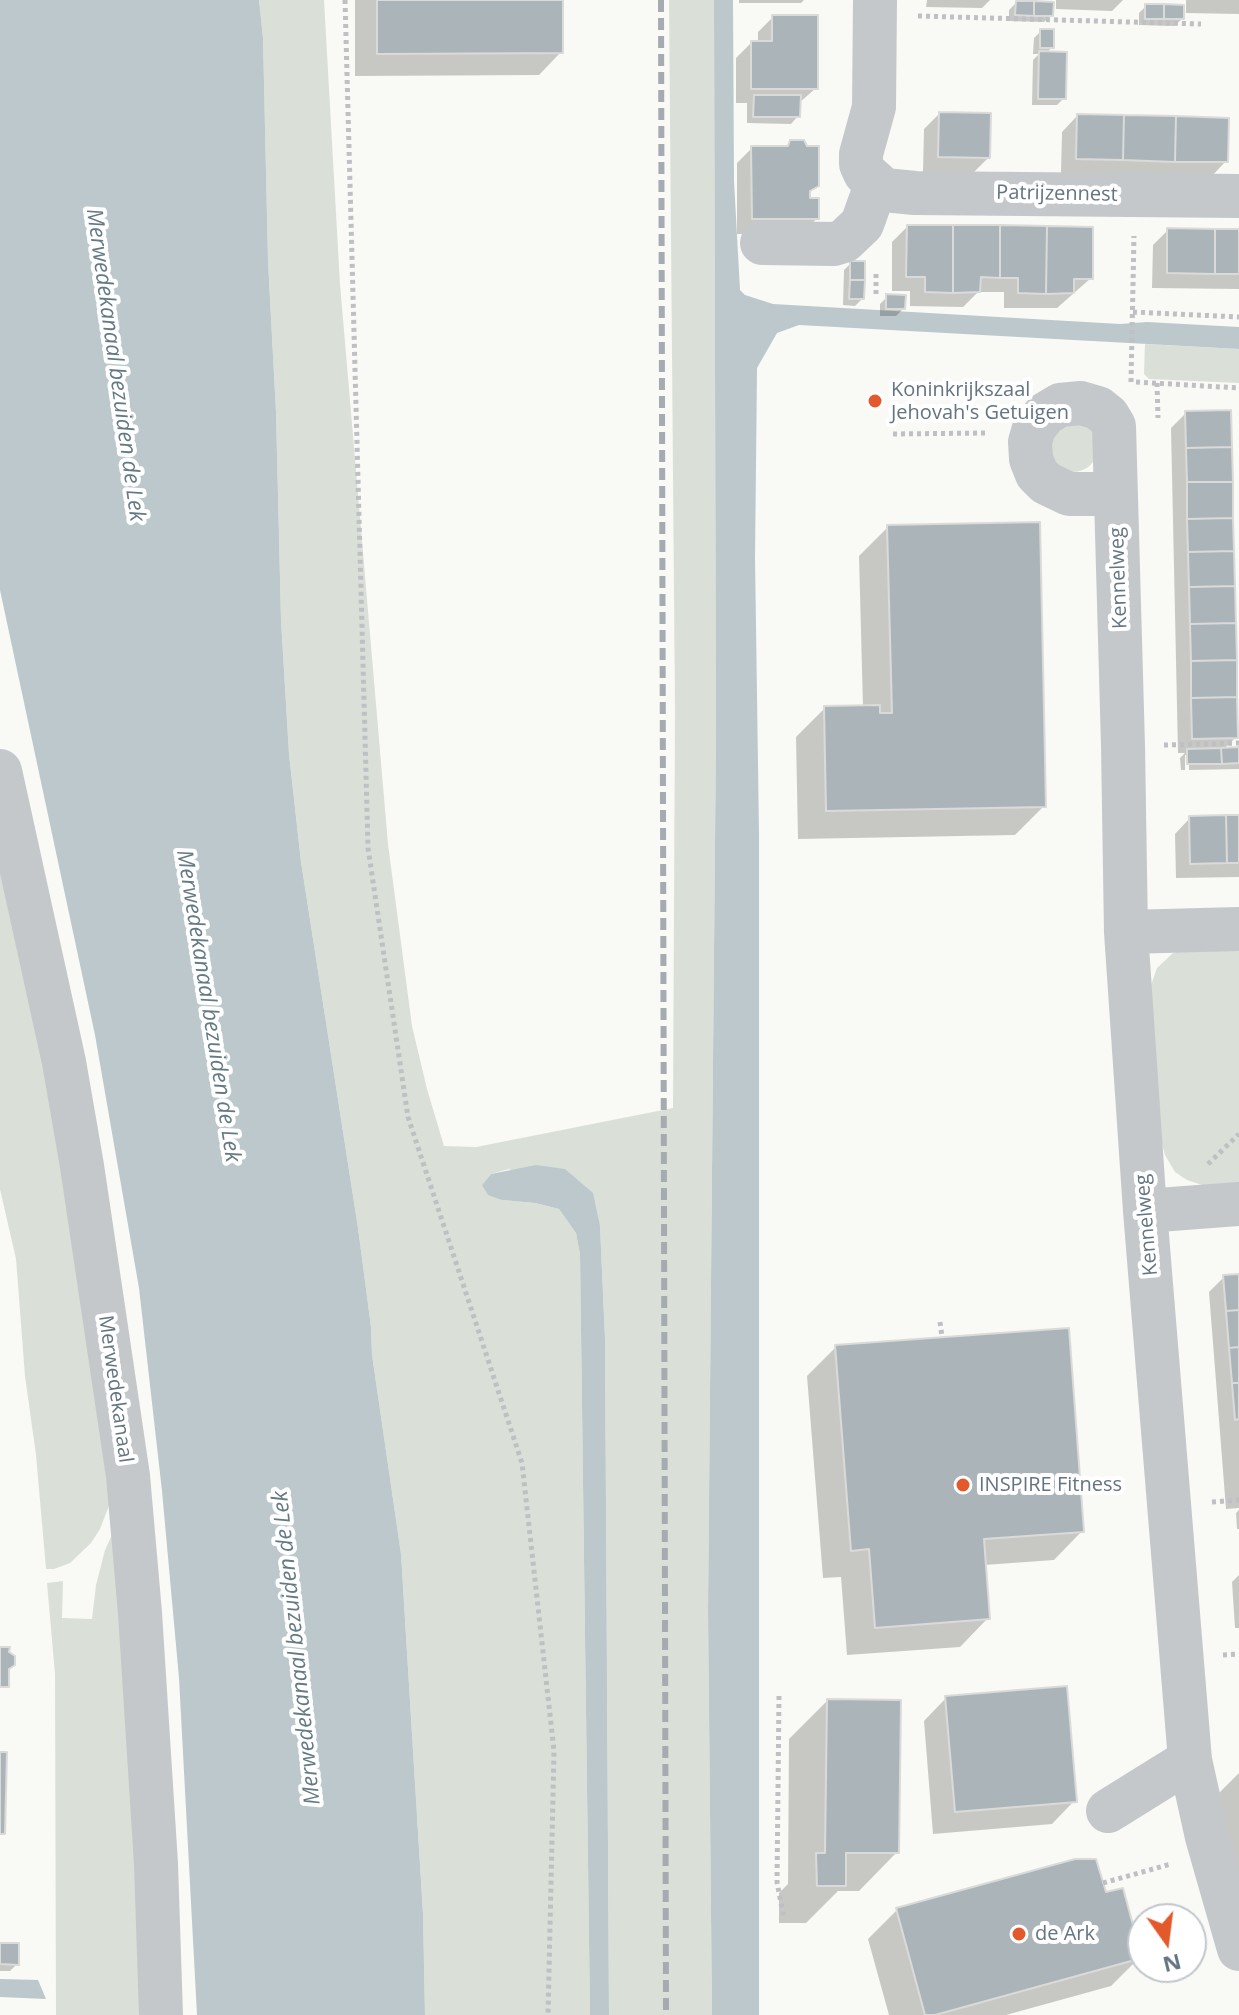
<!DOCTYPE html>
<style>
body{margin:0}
#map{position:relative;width:1239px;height:2015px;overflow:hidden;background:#f9f9f6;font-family:"Open Sans",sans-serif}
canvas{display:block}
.north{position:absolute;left:1127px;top:1903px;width:80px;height:80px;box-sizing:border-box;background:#fff;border:2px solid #c1c7cd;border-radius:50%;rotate:166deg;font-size:22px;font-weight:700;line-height:32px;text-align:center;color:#647481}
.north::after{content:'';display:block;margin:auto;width:28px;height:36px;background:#e4592b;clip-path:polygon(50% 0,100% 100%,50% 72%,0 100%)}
</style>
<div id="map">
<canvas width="1239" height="2015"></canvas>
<div class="north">N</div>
</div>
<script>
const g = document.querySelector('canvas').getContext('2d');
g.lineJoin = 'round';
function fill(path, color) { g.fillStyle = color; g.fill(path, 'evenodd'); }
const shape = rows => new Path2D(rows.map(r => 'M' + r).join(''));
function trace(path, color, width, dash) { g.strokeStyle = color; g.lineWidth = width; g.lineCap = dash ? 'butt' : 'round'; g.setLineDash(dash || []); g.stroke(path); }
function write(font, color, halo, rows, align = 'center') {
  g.font = font + ' "Open Sans",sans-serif'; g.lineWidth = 8; g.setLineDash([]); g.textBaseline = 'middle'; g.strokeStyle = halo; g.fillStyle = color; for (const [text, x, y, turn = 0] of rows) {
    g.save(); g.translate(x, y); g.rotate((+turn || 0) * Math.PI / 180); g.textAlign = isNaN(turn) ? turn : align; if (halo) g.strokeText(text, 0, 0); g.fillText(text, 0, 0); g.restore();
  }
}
const green = shape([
 [259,0,324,0,340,284,388,844,412,1026,427,1089,444,1146,476,1147,673,1108,675,710,669,0,714,0,716,733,708,1610,712,2015,609,2015,605,1339,600,1226,509,1169,491,1174,482,1185,502,1200,535,1203,559,1209,576,1233,580,1254,590,2015,425,2015,423,1914,401,1554,372,1355,371,1327,358,1228,301,862,289,754,281,620,276,412,268,261,263,38],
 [1145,344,1239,349,1239,383,1149,379,1144,374],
 '1048 447a25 25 0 1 1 50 0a25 25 0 1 1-50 0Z',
 [0,799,24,901,110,1503,100,1529,91,1543,70,1563,54,1569,46,1569,36,1455,25,1376,16,1259,0,1189],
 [1239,947,1239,1184,1208,1187,1187,1180,1175,1172,1165,1155,1160,1136,1150,988,1157,968,1173,953,1187,948],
 [116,1526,143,2015,56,2015,55,1674,47,1583,63,1581,62,1618,92,1619,96,1585,105,1550]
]);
const water = shape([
 [0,0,259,0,263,38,268,261,276,412,281,620,289,754,301,862,358,1228,371,1327,372,1355,401,1554,423,1914,425,2015,197,2015,179,1678,162,1491,139,1288,95,1035,0,590],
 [714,0,733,0,734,181,740,290,745,295,773,304,1120,324,1147,322,1239,327,1239,349,799,325,777,333,757,368,755,558,759,834,759,2015,712,2015,708,1610,716,733],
 [536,1165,565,1169,593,1193,600,1226,605,1339,609,2015,590,2015,580,1254,576,1233,559,1209,535,1203,502,1200,488,1195,482,1185,491,1174],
 [0,1979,38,1980,46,1999,0,1997]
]);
const shadow = shape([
 [355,0,561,0,561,52,539,75,355,76],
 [739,0,804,0,801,3,739,3],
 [927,0,990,0,982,8,926,7],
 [1056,0,1123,0,1112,11,1056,9],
 [1186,0,1239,0,1239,14,1186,13],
 [1016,3,1051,15,1044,22,1009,21,1009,10],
 [1146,6,1182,19,1174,26,1139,25,1139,13],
 [773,17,816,88,799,103,798,116,791,124,747,123,747,103,736,103,736,58,751,43,758,43,758,32],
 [1041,31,1052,47,1046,53,1064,98,1057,105,1032,105,1033,60,1039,54,1033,54,1034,38],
 [939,114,988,158,973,173,923,172,924,129],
 [1077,116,1226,161,1211,177,1061,173,1062,132],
 [791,142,817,185,808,194,817,218,802,234,737,234,737,163,752,148,785,148],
 [907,227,1091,278,1057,308,1004,308,1004,292,978,292,963,307,910,306,910,291,892,291,892,242],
 [1168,230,1239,231,1239,289,1152,288,1153,245],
 [851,263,862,299,855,306,843,305,844,270],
 [887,297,903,309,896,316,880,316,880,304],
 [1186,413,1236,737,1223,750,1239,750,1239,769,1189,770,1189,755,1185,755,1185,770,1181,770,1180,758,1185,753,1178,753,1171,428],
 [888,527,1044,806,1015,835,798,839,796,737,825,708,863,707,859,556],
 [1239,817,1239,877,1176,878,1175,834,1190,818],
 [1239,1276,1239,1508,1226,1509,1209,1292,1224,1277],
 [836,1347,1082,1531,1054,1560,984,1565,988,1618,960,1647,847,1655,841,1577,823,1578,807,1376],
 [1239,1510,1239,1529,1237,1529,1236,1513],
 [1239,1575,1239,1628,1235,1628,1232,1582],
 [946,1698,1074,1801,1052,1824,933,1834,924,1721],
 [827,1701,897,1852,859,1891,838,1891,806,1923,779,1923,779,1893,788,1884,789,1739],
 [1239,1773,1239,1936,1205,1807],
 [1104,1895,1140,1957,1111,1986,1006,2015,889,2015,868,1939,897,1910],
 [0,1945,17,1964,10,1971,0,1971]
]);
const building = shape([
 [377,0,563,0,563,53,377,54,377,0],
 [1016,1,1034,1,1034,16,1015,15,1016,1],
 [1034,1,1054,2,1053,16,1034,16,1034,1],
 [1145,4,1164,4,1164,19,1145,19,1145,4],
 [1164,4,1184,5,1184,19,1164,19,1164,4],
 [772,15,818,15,818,89,751,89,751,41,772,41,772,15],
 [1040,29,1054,29,1054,48,1040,48,1040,29],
 [1039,51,1067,52,1066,99,1038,99,1039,51],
 [754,95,801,95,800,117,753,117,754,95],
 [939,112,991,113,990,158,938,157,939,112],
 [1077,114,1124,115,1123,160,1076,159,1077,114],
 [1124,115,1176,116,1175,162,1123,160,1124,115],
 [1176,116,1229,118,1228,162,1175,162,1176,116],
 [790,140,804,140,807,146,819,146,819,186,810,191,810,198,819,198,819,219,752,219,751,146,788,146,790,140],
 [907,225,953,225,953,293,925,292,925,277,906,277,907,225],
 [953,225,1000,225,1000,278,981,277,980,292,953,293,953,225],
 [1000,225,1047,226,1046,294,1018,293,1018,278,1000,278,1000,225],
 [1047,226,1093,227,1093,279,1074,279,1074,293,1046,294,1047,226],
 [1167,228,1215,229,1215,274,1167,273,1167,228],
 [1215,229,1239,229,1239,274,1215,274,1215,229],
 [850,261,865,261,865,280,850,280,850,261],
 [850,280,865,280,864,299,849,299,850,280],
 [886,294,906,295,905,309,886,309,886,294],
 [1231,410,1232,447,1186,448,1185,411,1231,410],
 [1232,447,1233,482,1187,482,1186,448,1232,447],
 [1187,482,1233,482,1233,518,1187,519,1187,482],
 [1233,518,1234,551,1188,552,1187,519,1233,518],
 [1040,522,1046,807,826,811,824,706,880,705,880,713,892,713,887,525,1040,522],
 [1234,551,1235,586,1189,587,1188,552,1234,551],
 [1235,586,1236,623,1190,624,1189,587,1235,586],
 [1236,623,1237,660,1191,661,1190,624,1236,623],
 [1237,660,1237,697,1191,698,1191,661,1237,660],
 [1237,697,1238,738,1192,739,1191,698,1237,697],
 [1239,747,1239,763,1222,764,1221,748,1239,747],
 [1221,748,1222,764,1187,764,1187,749,1221,748],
 [1226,815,1227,863,1190,864,1189,816,1226,815],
 [1226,815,1239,815,1239,863,1227,863,1226,815],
 [1239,1274,1239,1310,1226,1311,1223,1275,1239,1274],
 [1239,1310,1239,1347,1229,1348,1226,1311,1239,1310],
 [1069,1328,1084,1532,984,1539,990,1619,875,1628,869,1549,851,1551,835,1345,1069,1328],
 [1239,1347,1239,1383,1232,1383,1229,1348,1239,1347],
 [1232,1383,1239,1383,1239,1419,1235,1420,1232,1383],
 [0,1647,10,1647,9,1652,15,1656,15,1665,9,1669,9,1687,0,1687,0,1647],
 [1067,1686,1077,1802,955,1812,945,1696,1067,1686],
 [827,1699,901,1700,899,1853,846,1853,846,1886,817,1886,816,1853,825,1853,827,1699],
 [0,1752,7,1752,5,1834,0,1834,0,1752],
 [1075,1859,1096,1859,1106,1892,1123,1888,1142,1958,935,2015,925,2015,896,1908,1075,1859],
 [0,1943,19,1943,19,1965,0,1964,0,1943]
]);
const path = shape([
 [345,0,368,848,408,1117,522,1463,554,1751,548,2015],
 [918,16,1201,24],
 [876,294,876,271],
 [1133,312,1239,317],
 [1131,382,1134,236],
 [1136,382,1239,388],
 [1157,383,1158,418],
 [893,434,988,433],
 [1164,745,1239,743],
 [1208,1164,1239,1134],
 [940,1322,942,1337],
 [1212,1502,1239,1500],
 [1223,1655,1239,1654],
 [779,1696,777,1882,784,1919],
 [1103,1883,1171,1864]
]);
const minor = shape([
 [875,0,874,107,861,154,861,164,865,173,884,190,915,193,1239,196],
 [762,243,834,244,844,241,862,224,876,185],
 [1116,494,1069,494,1046,483,1037,474,1031,459,1030,442,1034,428,1045,414,1060,405,1081,403,1098,408,1108,416,1114,426,1123,746,1126,932,1145,1211,1190,1760,1207,1837,1239,1949],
 [0,771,64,1062,82,1166,128,1476,140,1613,156,1864,161,2015],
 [1126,932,1239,929],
 [1145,1211,1239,1204],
 [1108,1811,1190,1760]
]);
const rail = shape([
 [661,0,666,2015]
]);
const markers = [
 [875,401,8,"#e4592b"],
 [963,1485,8,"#e4592b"],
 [1019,1934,8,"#e4592b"]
];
const streetNames = [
 ["Patrijzennest",1057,194,1],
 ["Kennelweg",1119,578,-92],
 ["Kennelweg",1147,1225,-95],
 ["Merwedekanaal",115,1389,82]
];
const poiNames = [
 ["Koninkrijkszaal",891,390],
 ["Jehovah's Getuigen",891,413],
 ["INSPIRE Fitness",979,1485],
 ["de Ark",1035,1934]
];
const waterNames = [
 ["Merwedekanaal bezuiden de Lek",115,365,82],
 ["Merwedekanaal bezuiden de Lek",208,1006,81],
 ["Merwedekanaal bezuiden de Lek",297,1648,-96]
];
fill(green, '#dae0d7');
fill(water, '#bcc8cc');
fill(shadow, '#0003');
fill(building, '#abb4b9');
trace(building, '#dadad8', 2);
trace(path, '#bec0c3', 5, [4, 4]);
trace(minor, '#c4c8cb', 44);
trace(rail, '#a5abb1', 6, [12, 6]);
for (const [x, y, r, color] of markers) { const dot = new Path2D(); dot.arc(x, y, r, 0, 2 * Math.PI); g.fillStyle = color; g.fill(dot); trace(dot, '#fff', 3); }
write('20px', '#647481', '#fff', streetNames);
write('20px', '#647481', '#fff', poiNames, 'left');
write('italic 22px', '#637a83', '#fff', waterNames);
</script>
